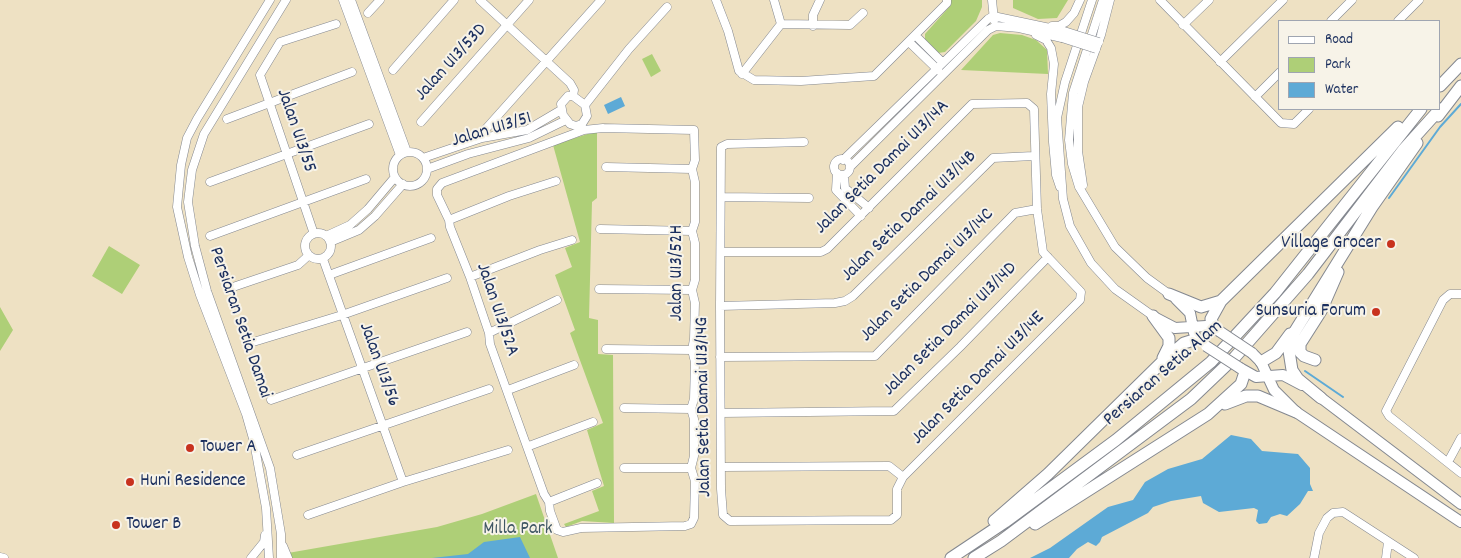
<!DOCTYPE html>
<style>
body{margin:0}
#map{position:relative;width:1461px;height:558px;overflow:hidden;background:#eee1c3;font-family:Dekko,sans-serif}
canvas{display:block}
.legend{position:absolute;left:1278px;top:20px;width:162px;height:90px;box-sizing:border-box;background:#f7f3e8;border:1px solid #9fa5b1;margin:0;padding:6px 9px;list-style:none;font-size:15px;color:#1b2f5e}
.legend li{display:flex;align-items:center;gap:10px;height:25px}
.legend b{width:25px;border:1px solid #9fa5b1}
</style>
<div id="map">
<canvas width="1461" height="558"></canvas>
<ul class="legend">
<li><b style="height:6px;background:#fff"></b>Road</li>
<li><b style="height:14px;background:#aecf77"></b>Park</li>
<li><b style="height:14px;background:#5daad6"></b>Water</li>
</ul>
</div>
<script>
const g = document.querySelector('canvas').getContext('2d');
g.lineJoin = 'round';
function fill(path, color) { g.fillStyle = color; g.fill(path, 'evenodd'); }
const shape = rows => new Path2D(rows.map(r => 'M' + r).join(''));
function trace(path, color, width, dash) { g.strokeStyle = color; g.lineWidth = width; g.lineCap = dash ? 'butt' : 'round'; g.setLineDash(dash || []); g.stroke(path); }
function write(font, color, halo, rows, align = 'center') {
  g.font = font + ' Dekko,sans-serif'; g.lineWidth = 4; g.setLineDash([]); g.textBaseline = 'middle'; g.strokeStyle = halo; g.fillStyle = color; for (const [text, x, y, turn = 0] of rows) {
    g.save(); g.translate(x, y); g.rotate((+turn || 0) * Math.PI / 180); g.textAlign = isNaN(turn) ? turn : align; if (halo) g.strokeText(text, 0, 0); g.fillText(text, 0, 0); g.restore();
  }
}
const green = shape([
 [950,0,982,0,982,7,976,21,945,52,938,53,925,40,925,34,951,5],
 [1013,0,1068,0,1057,18,1038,19,1013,8],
 [1000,33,1022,35,1036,40,1047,50,1048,74,961,70,993,35],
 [652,54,661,71,651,77,642,59],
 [597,131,597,198,592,202,589,318,598,320,598,354,613,355,614,523,582,521,566,527,564,524,599,511,592,491,604,486,587,430,603,423,570,333,575,330,555,275,572,267,565,248,580,242,553,145],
 [109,246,140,265,122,294,92,276],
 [0,307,13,330,0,351],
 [536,494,558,558,291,558,288,553,437,527,482,514]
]);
const water = shape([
 [621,97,625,106,608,114,604,105],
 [1231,435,1251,439,1262,451,1298,454,1310,468,1310,484,1313,491,1308,491,1300,504,1287,516,1280,514,1271,517,1267,523,1259,524,1256,521,1258,510,1254,508,1219,512,1203,503,1201,496,1171,501,1153,507,1148,513,1102,537,1100,542,1096,546,1088,542,1077,549,1069,558,1030,558,1050,548,1108,507,1133,500,1145,482,1168,469,1202,459],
 [520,537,530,558,432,558,468,554,484,542]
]);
const stream = shape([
 [1389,198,1440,127,1461,104],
 [1305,371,1343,397]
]);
const minor = shape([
 [343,0,400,155],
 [351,0,407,152],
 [480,0,570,83,574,90,573,96],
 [716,0,728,31,739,71,754,80,801,81,874,76,947,3,947,0],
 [774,0,781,24],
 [992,0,994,20],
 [1092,0,1065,82,1057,118,1063,199,1070,226,1091,263,1115,289,1153,316],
 [1103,0,1073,93,1069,140,1072,164,1079,187,1115,247,1147,278,1169,294],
 [1160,0,1281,123,1294,124,1309,109],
 [368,13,380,0],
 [1331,21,1352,0],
 [1398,21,1419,0],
 [781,24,850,25,863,13],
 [1183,25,1209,0],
 [813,26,813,15,820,0],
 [1052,26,1059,26,1066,22,1074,13,1080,0],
 [915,35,942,62],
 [1036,35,1046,40,1051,48,1054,64,1051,94,1053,142,1056,175,1060,187],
 [909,42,938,70],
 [1220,62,1283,0],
 [393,70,454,0],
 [742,74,781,24],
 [568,96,573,96,585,105,587,116,582,124,576,126,570,124,563,115,561,104,568,96],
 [1255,97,1280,72],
 [585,105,629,49,667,7],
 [227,119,352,72],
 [421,122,529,0],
 [603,128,694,130,695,160,692,169,695,182,695,222,692,231,695,243,695,280,692,290,695,303,694,339,692,350,695,362,694,399,691,409,694,419,694,456,691,468,695,481,694,518,691,524,685,526,581,528,563,532,557,530,550,511,549,502,544,494,490,344,489,333,470,277,450,227,449,220,437,195,437,189,442,183,584,130,603,128],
 [483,132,601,0],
 '393 169a17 17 0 1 1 34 0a17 17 0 1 1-34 0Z',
 [423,158,482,138,527,130,561,110],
 '834 167a8 8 0 1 1 16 0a8 8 0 1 1-16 0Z',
 [843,160,988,19,993,16,1064,31],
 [606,167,692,169],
 [850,167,988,30,996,26,1019,28,1062,38],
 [427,169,468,154,529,138,566,120],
 [837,173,836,190,861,216],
 [844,175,845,188,869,208],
 [210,182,369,124],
 [1083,185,1078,151,1078,107,1084,82,1101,35,1110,0],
 [721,197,809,198],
 [449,220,509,196,556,181],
 [600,229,692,231],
 '305 246a13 13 0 1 1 26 0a13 13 0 1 1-26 0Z',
 [314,234,260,75,280,42,336,24],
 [210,236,366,179],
 [326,236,350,225,368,209,395,177],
 [330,242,359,230,375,216,403,184],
 [721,252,821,252,827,249,972,104,1027,103,1034,109,1037,209,1043,252,1081,292,1080,300,903,477,897,489,897,515,891,520,730,521,723,515,721,489,720,306,721,147,727,144,804,142],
 [323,259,403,482],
 [329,275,431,238],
 [470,277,540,250,572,240],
 [230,288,298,265,308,256],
 [599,289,692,290],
 [1461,294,1450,294,1443,300,1386,411,1389,416,1461,473],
 [720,306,835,303,845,301,853,296,993,158,1033,156],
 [489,333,557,300],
 [250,343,342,315,447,278],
 [606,349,692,350],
 [720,357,875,356,1015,213,1037,209],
 [508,390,574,365],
 [271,400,467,332],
 [624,408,691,409],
 [721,413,894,411,960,347,1048,257],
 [529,446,593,422],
 [297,455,489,389],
 [1448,462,1461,438],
 [722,467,889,466,903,477],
 [624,468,691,468],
 [549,502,597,483],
 [308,515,403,482,508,450],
 [283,546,288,558],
 [0,557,4,558],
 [251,558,264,542,265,535],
 [269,558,266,508,254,442,246,414,200,295,188,257,177,207,181,165,187,138,197,119,270,0],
 [281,558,281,534,270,468,207,291,195,246,188,202,192,170,204,134,286,0],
 [1314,558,1319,533,1327,518,1333,513,1343,512,1414,558],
 [1386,558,1388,542]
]);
const major = shape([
 [1176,299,1190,313,1194,333],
 [1154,317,1175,328,1206,326,1219,331],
 [1252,353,1261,362,1274,390,1296,412,1461,522],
 [1240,368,1256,377,1283,375,1302,385],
 [1316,394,1461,504]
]);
const highway = shape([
 [1440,86,1461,64],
 [1438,116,1461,86],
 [1169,294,1201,307,1221,301],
 [1153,316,1169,338,1169,346,1163,358],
 [1214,328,1211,319,1221,301,1398,127],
 [1315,360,1304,356,1300,352,1300,344,1321,311,1338,272],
 [1261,362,1276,353,1290,334],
 [1321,398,1298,379,1292,370,1289,351,1292,336,1372,207,1417,143],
 [1225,404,1246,396,1258,396,1296,412],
 [994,521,1048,474,1160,364,1184,343,1197,339],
 [1035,524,1208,414,1241,384,1245,372],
 [951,558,1005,522,1116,440,1211,362,1275,293,1421,109],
 [974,558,1001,541,1191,399,1235,357,1308,274,1403,150,1440,109]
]);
const minorBridge = shape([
 [1064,31,1099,42],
 [1062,38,1096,49]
]);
const majorBridge = shape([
 [1219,331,1252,353],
 [1206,346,1240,368]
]);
const markers = [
 [1391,244,5,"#c8321e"],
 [1376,312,5,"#c8321e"],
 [190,448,5,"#c8321e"],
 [130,482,5,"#c8321e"],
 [116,525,5,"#c8321e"]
];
const streetNames = [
 ["Jalan U13/53D",452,63,-48],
 ["Jalan U13/55",295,131,71],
 ["Jalan U13/51",492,131,-17],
 ["Jalan Setia Damai U13/14A",883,168,-45],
 ["Jalan Setia Damai U13/14B",910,217,-44],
 ["Jalan U13/52H",678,273,-90],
 ["Jalan Setia Damai U13/14C",928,276,-45],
 ["Jalan U13/52A",496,310,71],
 ["Persiaran Setia Damai",239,323,71],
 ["Jalan Setia Damai U13/14D",951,330,-45],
 ["Jalan U13/56",378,365,70],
 ["Persiaran Setia Alam",1164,374,-41],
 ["Jalan Setia Damai U13/14E",979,379,-45],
 ["Jalan Setia Damai U13/14G",705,407,-91]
];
const poiNames = [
 ["Village Grocer",1381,244,"right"],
 ["Sunsuria Forum",1366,312,"right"],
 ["Tower A",200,448],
 ["Huni Residence",140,482],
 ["Tower B",126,525]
];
const parkNames = [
 ["Milla Park",518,530]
];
fill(green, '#aecf77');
fill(water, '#5daad6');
trace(stream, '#5daad6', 2);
trace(minor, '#848890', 9);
trace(major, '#848890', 12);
trace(highway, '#848890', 13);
trace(minor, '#fff', 8);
trace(major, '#fff', 10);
trace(highway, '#fff', 11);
trace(minorBridge, '#848890', 9, []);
trace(majorBridge, '#848890', 12, []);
trace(minorBridge, '#fff', 8);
trace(majorBridge, '#fff', 10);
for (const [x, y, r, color] of markers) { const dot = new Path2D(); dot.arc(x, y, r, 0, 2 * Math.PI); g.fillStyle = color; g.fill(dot); trace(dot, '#f7f3e8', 2); }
write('19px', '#1b2f5e', '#f7f3e8', streetNames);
write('19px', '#1b2f5e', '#f7f3e8', poiNames, 'left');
write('19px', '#405764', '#f7f3e8', parkNames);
</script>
